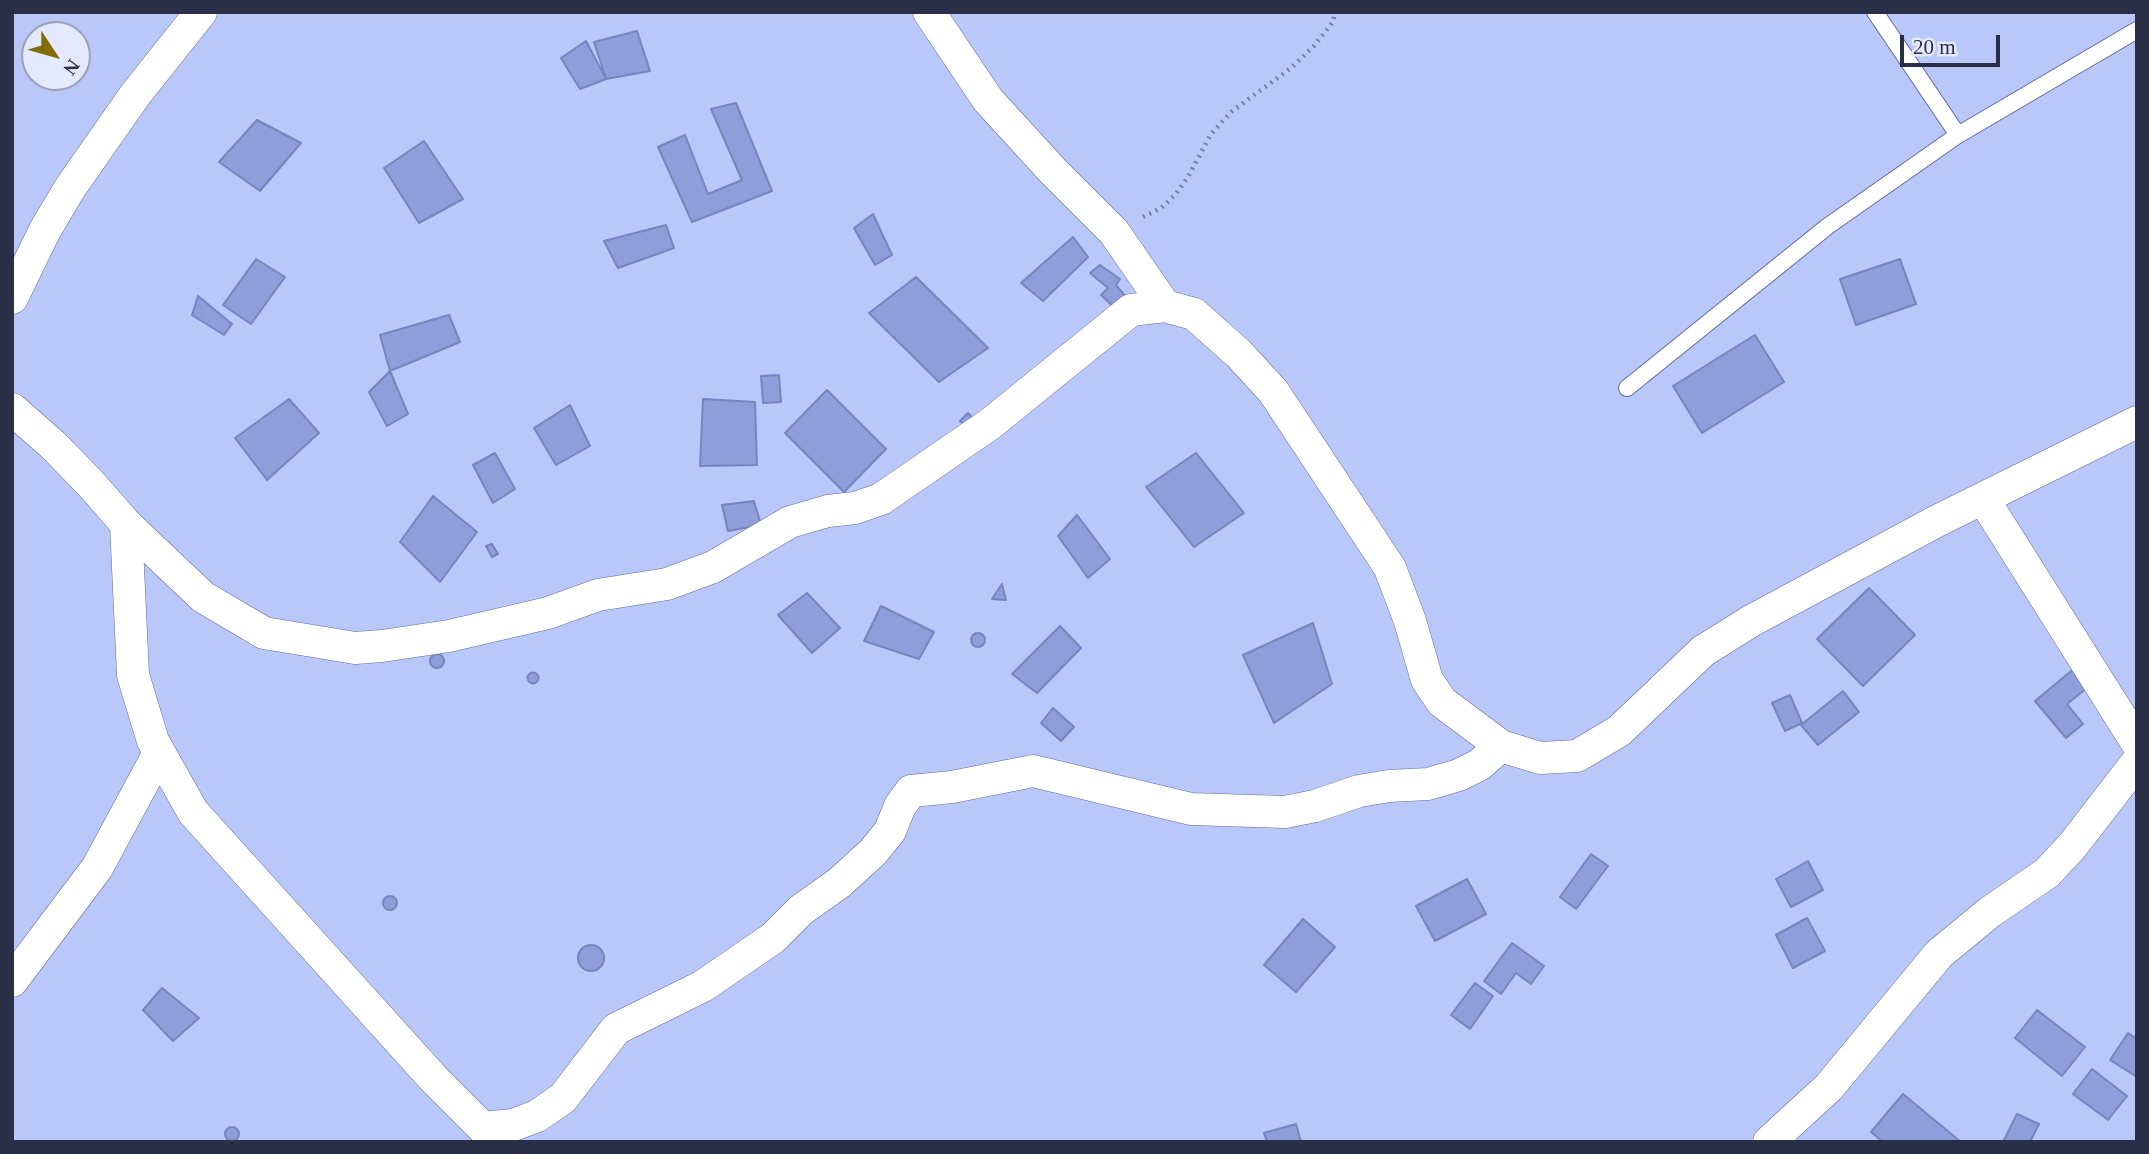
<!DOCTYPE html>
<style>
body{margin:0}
#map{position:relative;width:2149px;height:1154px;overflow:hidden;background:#b9c7f9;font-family:"Times New Roman",serif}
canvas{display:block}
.frame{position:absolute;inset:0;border:14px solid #292f47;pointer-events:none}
.north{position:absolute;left:21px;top:21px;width:70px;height:70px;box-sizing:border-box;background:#e4e9fd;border:2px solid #999fb4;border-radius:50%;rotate:126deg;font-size:19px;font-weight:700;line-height:28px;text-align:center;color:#292f47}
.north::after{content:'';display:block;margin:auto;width:24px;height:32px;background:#836b05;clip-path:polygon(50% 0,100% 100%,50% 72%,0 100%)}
.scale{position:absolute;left:1900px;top:35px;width:100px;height:32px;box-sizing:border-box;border:4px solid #292f47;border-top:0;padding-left:9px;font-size:21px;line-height:24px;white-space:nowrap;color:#292f47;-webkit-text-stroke:5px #e4e9fd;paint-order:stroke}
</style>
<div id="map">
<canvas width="2149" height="1154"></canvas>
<div class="frame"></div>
<div class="north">N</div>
<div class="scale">20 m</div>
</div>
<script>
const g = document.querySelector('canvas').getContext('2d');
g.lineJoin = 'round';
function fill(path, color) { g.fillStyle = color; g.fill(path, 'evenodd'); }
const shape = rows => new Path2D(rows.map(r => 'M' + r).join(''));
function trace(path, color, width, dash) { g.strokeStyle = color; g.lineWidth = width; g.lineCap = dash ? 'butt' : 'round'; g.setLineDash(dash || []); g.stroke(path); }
const building = shape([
 [637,31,650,71,606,79,594,42,637,31],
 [586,41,606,79,580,89,561,58,586,41],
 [736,103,772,191,692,222,658,147,685,135,708,194,742,180,711,109,736,103],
 [257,120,301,143,260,191,219,162,257,120],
 [424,141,463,199,419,223,384,168,424,141],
 [873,214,892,255,875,265,854,228,873,214],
 [666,225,674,248,618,268,604,241,666,225],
 [1073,237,1088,257,1043,301,1021,283,1073,237],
 [256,259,285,277,251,324,223,305,256,259],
 [1900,259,1916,304,1856,325,1840,279,1900,259],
 [1100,265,1120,279,1116,285,1126,297,1115,308,1101,295,1108,288,1090,273,1100,265],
 [916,277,988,348,939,382,869,313,916,277],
 [198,296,232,324,224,335,192,315,198,296],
 [449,315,460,342,390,371,380,335,449,315],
 [1755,335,1784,382,1702,433,1673,386,1755,335],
 [390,371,408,414,387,426,369,392,390,371],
 [779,375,781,402,763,403,761,376,779,375],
 [827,390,886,449,844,492,785,433,827,390],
 [289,399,319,433,267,480,235,438,289,399],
 [703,399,755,402,757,465,700,466,703,399],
 [570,405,590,446,556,465,534,428,570,405],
 [968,413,979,424,971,432,960,421,968,413],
 [495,453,515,489,493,503,473,465,495,453],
 [1196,453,1244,513,1194,547,1146,487,1196,453],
 [433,496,477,532,440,582,400,542,433,496],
 [754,501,761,525,728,531,722,505,754,501],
 [1077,515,1110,559,1088,578,1058,536,1077,515],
 [492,544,498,554,492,557,486,546,492,544],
 [1002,584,1006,600,992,599,1002,584],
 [1869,588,1915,635,1863,686,1817,639,1869,588],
 [807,593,840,628,812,653,778,615,807,593],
 [881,606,934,632,919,659,864,641,881,606],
 [1313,623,1332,684,1274,723,1243,655,1313,623],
 [1060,626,1081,648,1037,693,1012,674,1060,626],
 '971 640a7 7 0 1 1 14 0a7 7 0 1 1-14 0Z',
 '430 661a7 7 0 1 1 14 0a7 7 0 1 1-14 0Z',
 [2082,662,2097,680,2067,704,2083,724,2066,738,2035,701,2082,662],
 '527.5 678a5.5 5.5 0 1 1 11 0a5.5 5.5 0 1 1-11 0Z',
 [1843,691,1859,712,1818,745,1801,725,1843,691],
 [1790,695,1802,723,1785,731,1772,703,1790,695],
 [1053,708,1074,727,1061,741,1041,723,1053,708],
 [1591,854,1608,866,1576,909,1560,897,1591,854],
 [1808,861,1823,890,1791,907,1776,879,1808,861],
 [1467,879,1486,914,1435,941,1416,906,1467,879],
 '383 903a7 7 0 1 1 14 0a7 7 0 1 1-14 0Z',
 [1807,918,1825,951,1793,968,1776,935,1807,918],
 [1303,919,1335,947,1296,992,1264,965,1303,919],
 [1512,943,1544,966,1531,984,1516,973,1501,994,1484,981,1512,943],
 '578 958a13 13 0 1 1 26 0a13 13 0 1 1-26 0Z',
 [1475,983,1493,996,1470,1029,1451,1015,1475,983],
 [162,988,199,1018,173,1041,143,1010,162,988],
 [2037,1010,2085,1047,2062,1076,2015,1038,2037,1010],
 [2128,1033,2137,1039,2137,1077,2110,1060,2128,1033],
 [2092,1069,2127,1096,2108,1120,2073,1094,2092,1069],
 [1903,1094,1961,1142,1883,1142,1871,1132,1903,1094],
 [2017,1114,2039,1124,2030,1142,2003,1142,2017,1114],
 [1296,1124,1301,1142,1267,1142,1264,1133,1296,1124],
 '225 1134a7 7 0 1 1 14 0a7 7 0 1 1-14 0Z'
]);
const path = shape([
 [1143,217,1161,208,1175,195,1188,177,1211,134,1231,112,1291,68,1314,46,1333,22,1335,12]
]);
const lane = shape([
 [1875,12,1958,135],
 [1627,388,1828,226,1958,135,2137,30]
]);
const street = shape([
 [929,12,988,100,1052,170,1114,232,1165,306],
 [12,298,45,230,70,188,135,95,201,12],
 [12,409,53,445,91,484,126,524,203,597,264,633,355,648,382,646,449,636,548,613,598,595,667,584,713,567,790,522,828,511,855,508,881,499,990,424,1131,310,1165,306,1194,314,1239,354,1273,391,1390,568,1410,621,1427,680,1442,702,1501,746,1540,758,1577,756,1619,731,1703,651,1751,621,1937,521,2137,422],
 [1984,500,2137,743],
 [126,524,133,675,153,741,193,812,433,1078,497,1142],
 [12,981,97,868,159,753],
 [483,1128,513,1125,537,1116,563,1098,616,1029,703,986,773,938,801,910,839,883,873,852,890,831,900,806,911,791,952,787,1033,771,1191,809,1285,812,1315,806,1359,791,1389,786,1428,784,1459,775,1479,765,1501,746],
 [1769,1142,1829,1087,1939,954,1990,912,2047,873,2073,845,2137,762]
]);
fill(building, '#8f9eda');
trace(building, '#7685bf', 2);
trace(lane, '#5e6ca4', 18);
trace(street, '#5e6ca4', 33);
trace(path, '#7782a8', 4.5, [2, 5]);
trace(lane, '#fff', 16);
trace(street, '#fff', 32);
</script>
